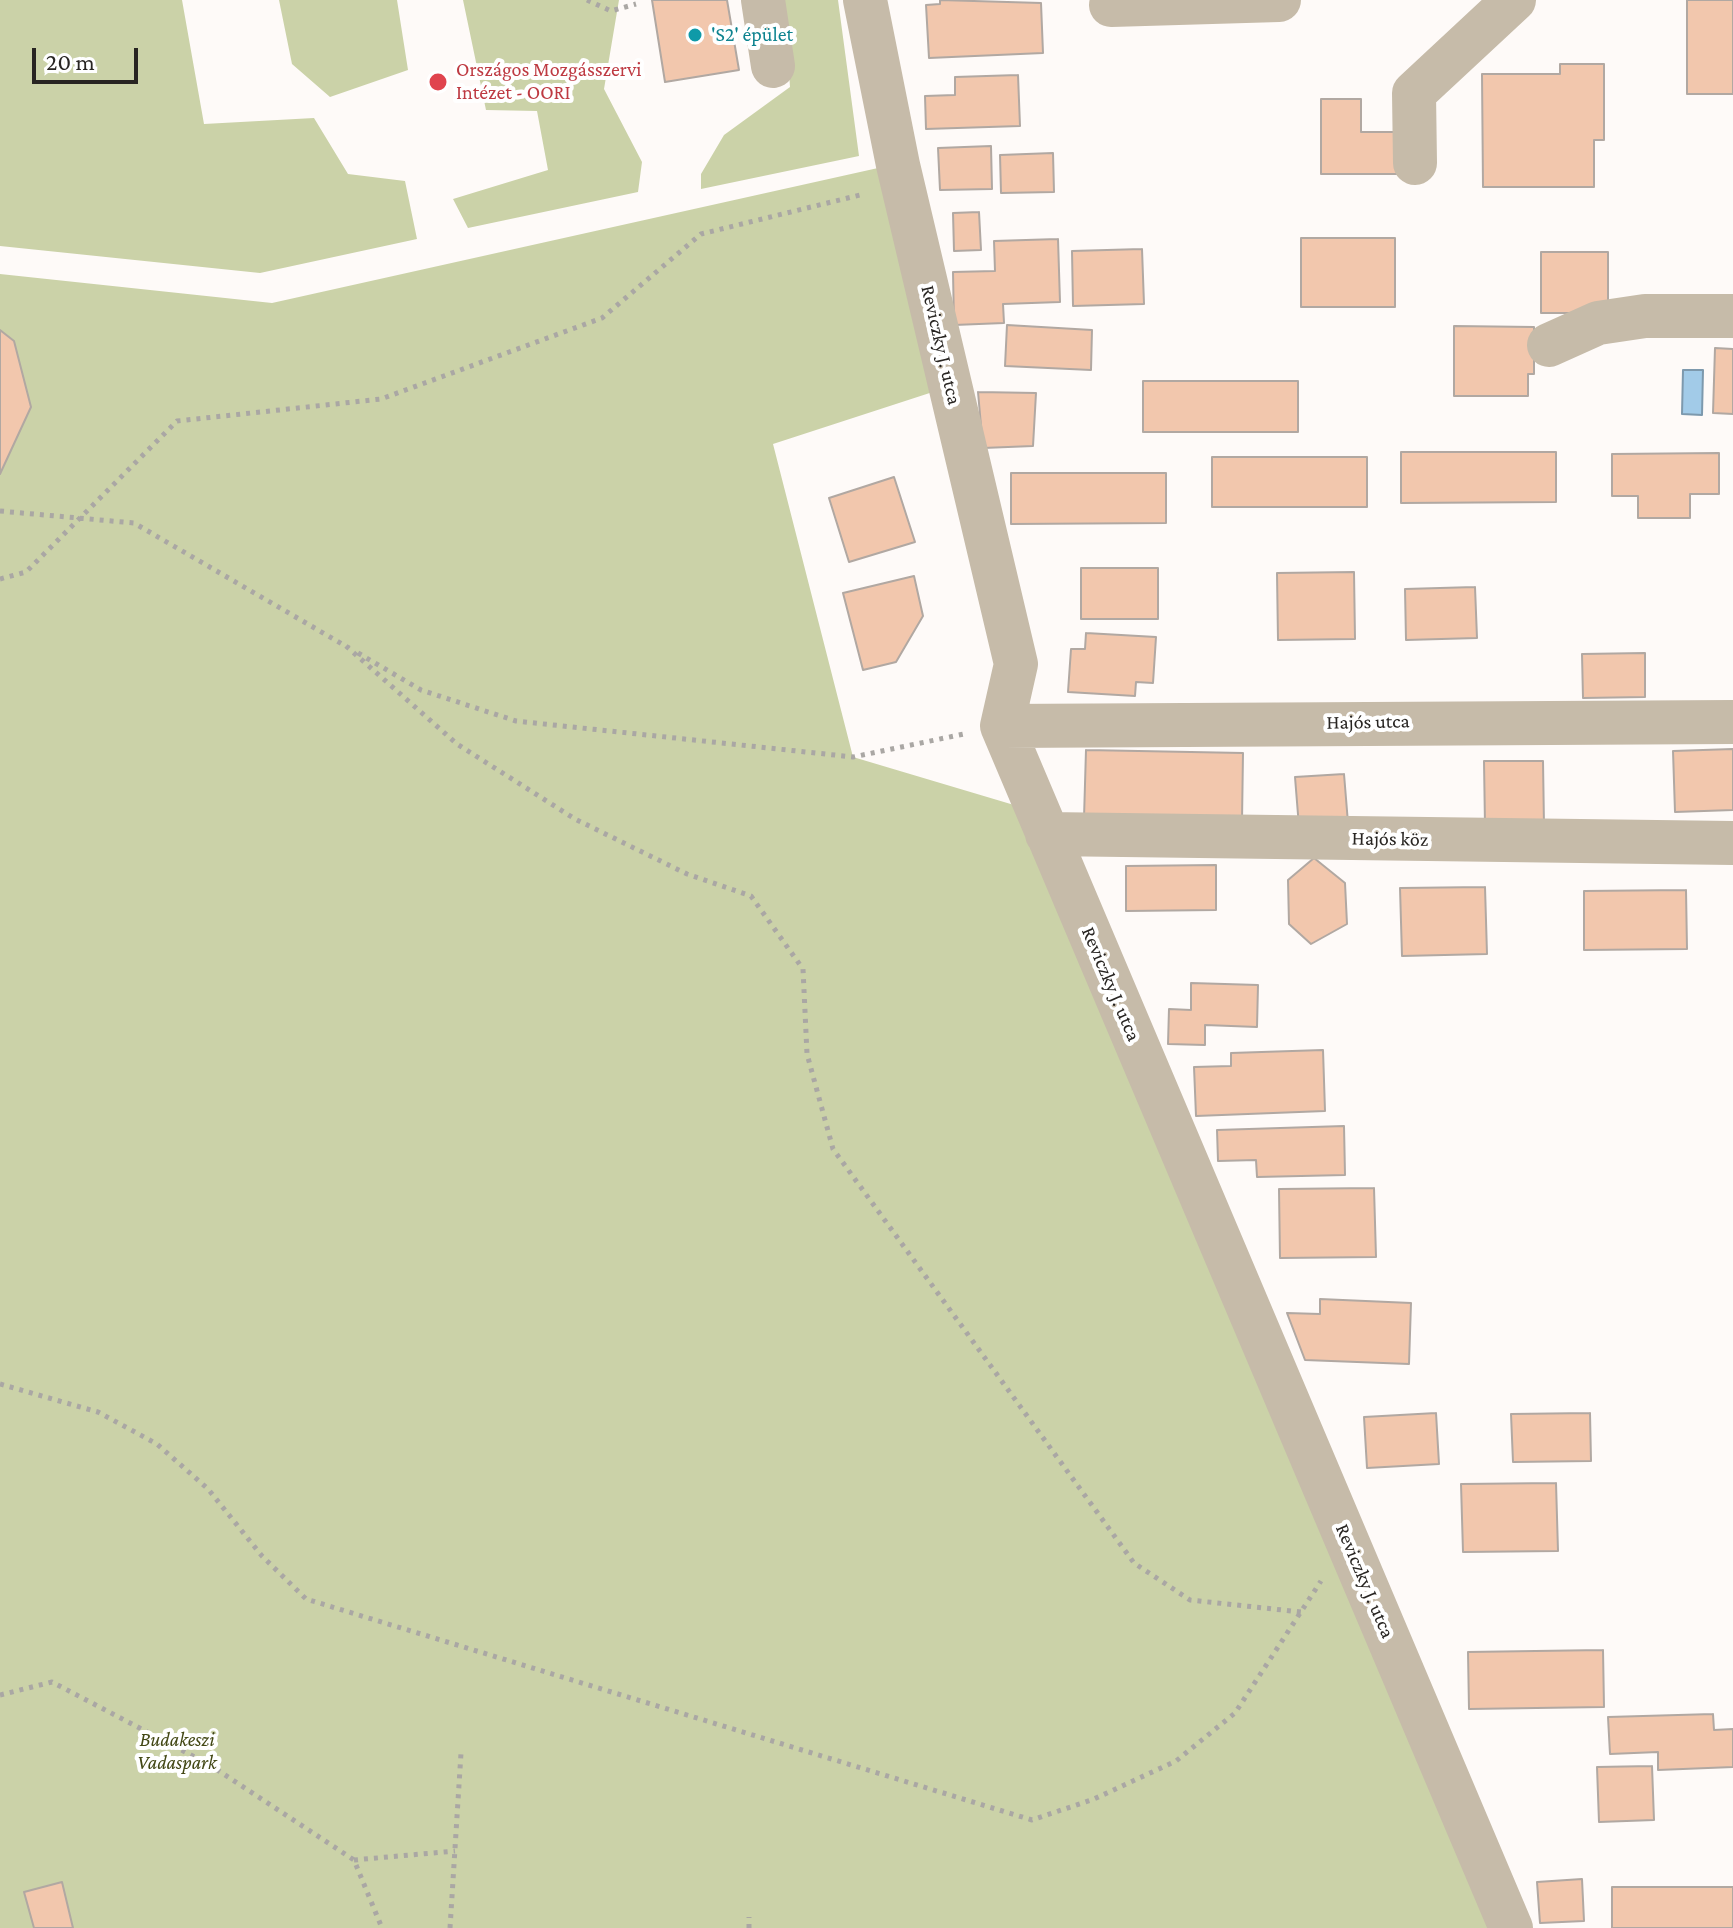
<!DOCTYPE html>
<meta charset="utf-8">
<style>
body{margin:0}
#map{position:relative;width:1733px;height:1928px;overflow:hidden;background:#fefaf8;font-family:"Crimson Pro",serif}
canvas{display:block}
.scale{position:absolute;left:32px;top:48px;width:106px;height:36px;box-sizing:border-box;border:4px solid #282522;border-top:0;padding-left:10px;font-size:24px;line-height:28px;white-space:nowrap;color:#282522;-webkit-text-stroke:6px #fff;paint-order:stroke}
</style>
<div id="map">
<canvas width="1733" height="1928"></canvas>
<div class="scale">20 m</div>
</div>
<script>
const g = document.querySelector('canvas').getContext('2d');
g.lineJoin = 'round';
function fill(path, color) { g.fillStyle = color; g.fill(path, 'evenodd'); }
const shape = rows => new Path2D(rows.map(r => 'M' + r).join(''));
function trace(path, color, width, dash) { g.strokeStyle = color; g.lineWidth = width; g.lineCap = dash ? 'butt' : 'round'; g.setLineDash(dash || []); g.stroke(path); }
function write(font, color, halo, rows, align = 'center') {
  g.font = font + ' "Crimson Pro",serif'; g.lineWidth = 8; g.setLineDash([]); g.textBaseline = 'middle'; g.strokeStyle = halo; g.fillStyle = color; for (const [text, x, y, turn = 0] of rows) {
    g.save(); g.translate(x, y); g.rotate((+turn || 0) * Math.PI / 180); g.textAlign = isNaN(turn) ? turn : align; if (halo) g.strokeText(text, 0, 0); g.fillText(text, 0, 0); g.restore();
  }
}
const green = shape([
 [0,0,182,0,204,124,314,118,348,174,405,181,417,239,260,273,0,246],
 [279,0,397,0,408,70,330,97,292,64],
 [463,0,619,0,604,89,642,162,638,192,468,228,453,199,548,170,537,111,486,110],
 [784,0,838,0,859,156,701,189,701,174,724,135,790,87],
 [896,164,942,389,773,444,853,757,1014,805,1493,1928,0,1928,0,274,272,303]
]);
const water = shape([
 [1683,370,1703,370,1702,415,1682,414,1683,370]
]);
const building = shape([
 [652,0,727,0,739,70,665,82,652,0],
 [940,0,1041,3,1043,53,929,58,926,5,940,4,940,0],
 [1687,0,1733,0,1733,94,1687,94,1687,0],
 [1560,64,1604,64,1604,140,1594,140,1594,187,1483,187,1482,74,1560,74,1560,64],
 [1018,75,1020,126,926,129,925,96,955,95,955,77,1018,75],
 [1321,99,1361,99,1361,132,1397,132,1397,174,1321,174,1321,99],
 [991,146,992,189,940,190,938,148,991,146],
 [1053,153,1054,192,1001,193,1000,155,1053,153],
 [979,212,981,250,954,251,953,213,979,212],
 [1301,238,1395,238,1395,307,1301,307,1301,238],
 [1058,239,1060,302,1003,304,1004,323,954,325,953,272,995,271,994,241,1058,239],
 [1142,249,1144,304,1073,306,1072,251,1142,249],
 [1541,252,1608,252,1608,313,1541,313,1541,252],
 [1007,325,1092,330,1091,370,1005,366,1007,325],
 [1454,326,1534,327,1534,374,1528,374,1528,396,1454,396,1454,326],
 [0,330,14,341,31,407,0,474,0,330],
 [1715,348,1733,349,1733,414,1713,413,1715,348],
 [1143,381,1298,381,1298,432,1143,432,1143,381],
 [978,392,1036,393,1033,446,983,448,978,392],
 [1401,452,1556,452,1556,502,1401,503,1401,452],
 [1719,453,1719,494,1690,494,1690,518,1638,518,1638,496,1612,496,1612,454,1719,453],
 [1212,457,1367,457,1367,507,1212,507,1212,457],
 [1011,473,1166,473,1166,523,1011,524,1011,473],
 [894,477,915,542,849,562,829,498,894,477],
 [1081,568,1158,568,1158,619,1081,619,1081,568],
 [1354,572,1355,639,1278,640,1277,573,1354,572],
 [914,576,923,616,896,662,863,670,843,593,914,576],
 [1475,587,1477,638,1406,640,1405,589,1475,587],
 [1086,633,1156,637,1153,683,1136,682,1135,696,1068,692,1071,649,1085,649,1086,633],
 [1645,653,1645,697,1583,698,1582,654,1645,653],
 [1733,749,1733,810,1675,812,1673,751,1733,749],
 [1086,750,1243,753,1242,821,1084,818,1086,750],
 [1484,761,1543,761,1544,826,1485,826,1484,761],
 [1344,774,1348,823,1299,827,1295,777,1344,774],
 [1314,858,1345,883,1347,924,1311,944,1289,924,1288,880,1314,858],
 [1216,865,1216,910,1126,911,1126,866,1216,865],
 [1485,887,1487,954,1402,956,1400,888,1485,887],
 [1686,890,1687,949,1584,950,1584,891,1686,890],
 [1191,983,1258,985,1257,1027,1205,1025,1205,1045,1168,1044,1169,1009,1191,1010,1191,983],
 [1323,1050,1325,1111,1196,1116,1194,1067,1231,1066,1231,1053,1323,1050],
 [1344,1126,1345,1175,1257,1177,1256,1160,1218,1161,1217,1130,1344,1126],
 [1374,1188,1376,1257,1280,1258,1279,1189,1374,1188],
 [1320,1299,1411,1303,1409,1364,1305,1360,1287,1313,1320,1314,1320,1299],
 [1436,1413,1439,1464,1367,1468,1364,1417,1436,1413],
 [1590,1413,1591,1461,1513,1462,1511,1414,1590,1413],
 [1556,1483,1558,1551,1463,1552,1461,1484,1556,1483],
 [1603,1650,1604,1707,1469,1709,1468,1652,1603,1650],
 [1713,1714,1714,1730,1733,1729,1733,1767,1658,1770,1658,1752,1610,1754,1608,1717,1713,1714],
 [1652,1766,1654,1820,1599,1822,1597,1767,1652,1766],
 [1582,1879,1584,1921,1540,1923,1537,1882,1582,1879],
 [62,1882,73,1928,34,1928,24,1892,62,1882],
 [1612,1887,1733,1887,1733,1928,1612,1928,1612,1887]
]);
const path = shape([
 [587,0,611,11,636,4],
 [0,511,134,523,349,648],
 [0,579,26,572,177,421,381,399,602,318,701,234,864,194],
 [346,646,457,744,575,819,687,874,751,896,803,969,807,1054,833,1149,1134,1563,1190,1600,1301,1612],
 [358,653,421,690,516,721,853,757,964,734],
 [0,1384,98,1412,157,1444,208,1489,262,1556,306,1599,1032,1820,1094,1799,1176,1761,1235,1713,1321,1581],
 [0,1695,52,1682,210,1765,354,1860,382,1928],
 [354,1860,455,1851],
 [450,1928,461,1753],
 [749,1928,749,1917]
]);
const minor = shape([
 [763,0,773,66],
 [865,0,898,165,1016,664,1002,726,1511,1928],
 [1111,5,1279,0],
 [1415,163,1414,93,1514,0],
 [1549,345,1598,323,1645,316,1733,316],
 [1002,726,1733,722],
 [1047,834,1733,843]
]);
const markers = [
 [695,35,8,"#0f9aa8"],
 [438,82,10,"#e0444e"]
];
const cultureNames = [
 ["'S2' épület",711,35]
];
const healthNames = [
 ["Országos Mozgásszervi",456,70],
 ["Intézet - OORI",456,93]
];
const streetNames = [
 ["Reviczky J. utca",941,345,77],
 ["Hajós utca",1368,722,-1],
 ["Hajós köz",1390,839,1],
 ["Reviczky J. utca",1111,984,67],
 ["Reviczky J. utca",1365,1581,67]
];
const parkNames = [
 ["Budakeszi",177,1740],
 ["Vadaspark",177,1763]
];
fill(green, '#cbd2a8');
fill(water, '#a2cbe8');
trace(water, '#7d99ad', 2);
fill(building, '#f2c7ad');
trace(building, '#b1a8a2', 2);
trace(path, '#aaa7a4', 5, [4, 6]);
trace(minor, '#c6bba9', 44);
for (const [x, y, r, color] of markers) { const dot = new Path2D(); dot.arc(x, y, r, 0, 2 * Math.PI); g.fillStyle = color; g.fill(dot); trace(dot, '#fff', 3); }
write('20px', '#0d838f', '#fff', cultureNames, 'left');
write('20px', '#be3a42', '#fff', healthNames, 'left');
write('20px', '#282522', '#fff', streetNames);
write('italic 20px', '#424714', '#fff', parkNames);
</script>
